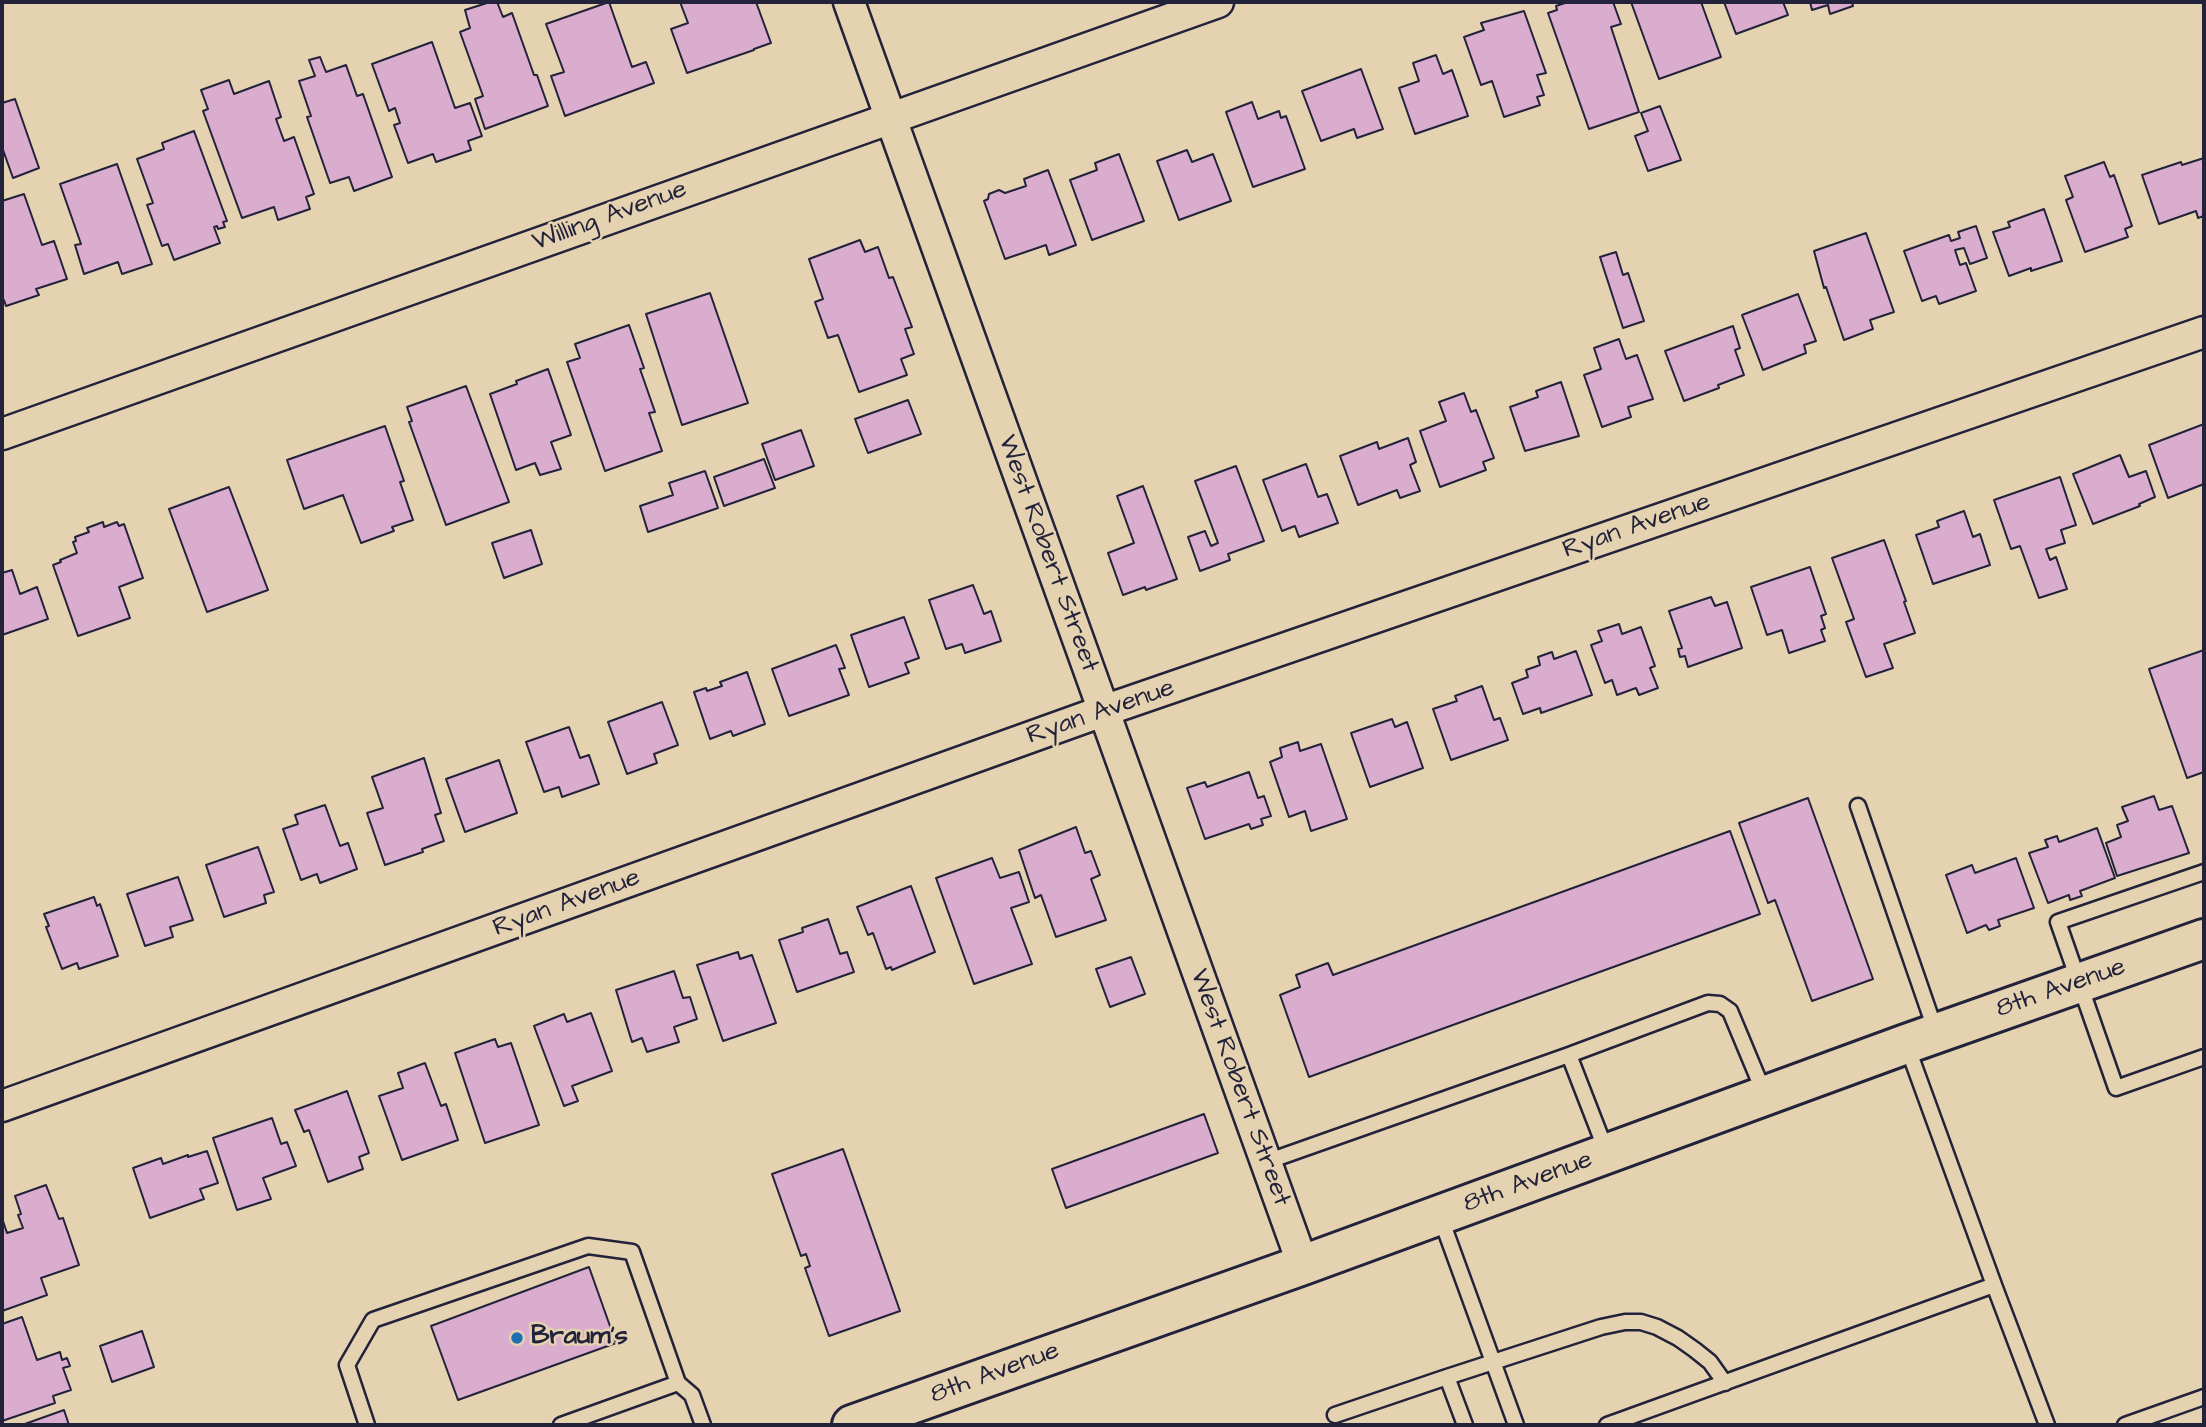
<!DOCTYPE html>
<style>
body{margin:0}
#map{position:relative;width:2206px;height:1427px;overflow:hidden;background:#e5d2b0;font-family:"Architects Daughter",sans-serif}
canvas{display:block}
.frame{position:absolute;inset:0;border:4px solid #22223b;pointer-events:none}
</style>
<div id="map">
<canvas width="2206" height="1427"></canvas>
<div class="frame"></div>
</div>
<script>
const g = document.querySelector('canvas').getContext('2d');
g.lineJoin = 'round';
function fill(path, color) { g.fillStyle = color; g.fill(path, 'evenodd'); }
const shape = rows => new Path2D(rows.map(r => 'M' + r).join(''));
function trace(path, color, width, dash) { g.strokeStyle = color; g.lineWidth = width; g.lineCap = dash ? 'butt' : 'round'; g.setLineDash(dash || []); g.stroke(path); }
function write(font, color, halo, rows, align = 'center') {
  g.font = font + ' "Architects Daughter",sans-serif'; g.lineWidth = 5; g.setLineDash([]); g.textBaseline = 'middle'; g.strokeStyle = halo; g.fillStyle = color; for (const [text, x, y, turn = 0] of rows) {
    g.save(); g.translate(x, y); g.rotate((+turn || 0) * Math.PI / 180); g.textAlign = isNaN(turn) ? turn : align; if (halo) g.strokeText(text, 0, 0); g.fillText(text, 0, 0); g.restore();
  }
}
const building = shape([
 [490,2,497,2,503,17,512,13,534,75,537,75,548,106,485,129,475,99,483,96,460,32,470,28,465,10,490,2],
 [609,2,632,67,646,62,654,83,565,116,551,76,564,72,546,24,609,2],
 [680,2,756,2,771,43,754,49,754,50,687,73,671,29,688,23,680,2],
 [1568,2,1613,2,1621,24,1611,27,1639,112,1589,129,1548,13,1557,10,1556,6,1568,2],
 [1631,2,1701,2,1721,57,1659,79,1631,2],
 [1724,2,1783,2,1788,15,1736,34,1724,2],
 [1810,2,1852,2,1853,6,1830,14,1828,5,1812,10,1810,2],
 [1524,11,1546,73,1537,75,1544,95,1537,97,1540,105,1504,117,1492,81,1481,85,1464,37,1484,30,1481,23,1524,11],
 [432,42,455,108,470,103,482,136,468,141,471,150,436,162,433,154,408,163,394,125,400,123,395,108,389,111,372,64,432,42],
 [1436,55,1443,74,1452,70,1468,116,1415,134,1399,88,1419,81,1413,63,1436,55],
 [320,57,326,72,346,65,357,96,363,94,392,177,354,191,349,177,330,183,307,117,311,116,299,81,315,76,309,60,320,57],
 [1361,69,1383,129,1357,138,1354,129,1321,141,1302,91,1361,69],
 [229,80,234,94,269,81,281,117,276,119,284,141,294,137,314,194,306,197,310,209,278,220,274,207,242,218,203,111,208,109,201,90,229,80],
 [15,99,39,168,13,178,2,147,2,103,15,99],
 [1252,102,1258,119,1279,111,1281,118,1286,116,1305,169,1253,187,1226,112,1252,102],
 [1660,106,1681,160,1648,171,1635,136,1648,131,1641,113,1660,106],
 [194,131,227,221,223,222,225,227,218,229,217,226,214,227,220,243,174,260,168,244,162,246,147,205,153,203,137,159,164,149,162,143,194,131],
 [1187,150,1192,162,1213,154,1231,201,1179,220,1157,161,1187,150],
 [1119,154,1144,221,1092,240,1070,180,1097,170,1095,163,1119,154],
 [2204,158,2204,216,2198,218,2196,211,2159,224,2142,175,2181,162,2182,165,2204,158],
 [2104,162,2110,177,2114,175,2132,226,2125,229,2128,237,2085,252,2066,200,2073,197,2065,176,2104,162],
 [117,164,152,264,122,274,118,262,84,274,75,245,81,244,60,184,117,164],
 [1048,170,1076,245,1049,255,1046,245,1005,259,984,201,988,199,989,194,999,190,1005,193,1026,186,1024,179,1048,170],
 [24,194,42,245,54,241,67,279,36,289,39,295,6,306,4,300,2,301,2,201,24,194],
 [2044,209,2062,261,2031,271,2031,268,2009,276,1993,232,2010,227,2008,222,2044,209],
 [1976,226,1987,258,1970,264,1964,248,1955,250,1960,265,1966,263,1976,291,1939,304,1936,296,1922,301,1904,251,1949,235,1951,241,1960,238,1958,232,1976,226],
 [1866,233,1894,312,1870,320,1873,329,1844,340,1826,287,1824,288,1814,251,1866,233],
 [860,240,865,252,878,247,889,278,893,277,912,327,905,329,914,354,901,359,907,375,859,392,838,335,828,338,815,302,823,299,809,259,860,240],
 [1616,252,1623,275,1628,273,1644,321,1623,328,1600,257,1616,252],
 [710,293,748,403,682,425,646,314,710,293],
 [1798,294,1816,341,1804,345,1806,353,1763,370,1742,315,1798,294],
 [629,325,644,368,640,369,655,412,649,413,662,451,605,471,567,362,580,358,575,344,629,325],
 [1733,326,1740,348,1735,350,1744,375,1718,385,1719,388,1684,401,1665,351,1733,326],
 [1619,339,1626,359,1637,355,1653,399,1628,407,1631,417,1602,427,1584,375,1601,369,1594,348,1619,339],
 [548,369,571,435,551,442,561,469,540,475,535,463,516,470,490,394,517,384,516,381,548,369],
 [1561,382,1579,436,1525,451,1510,407,1538,397,1536,391,1561,382],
 [466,386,509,502,446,525,409,422,412,421,407,407,466,386],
 [1464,393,1471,412,1476,410,1494,458,1483,462,1486,470,1440,487,1420,431,1446,421,1439,402,1464,393],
 [908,400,921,434,868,453,855,419,908,400],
 [2204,424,2204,484,2168,498,2149,445,2204,424],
 [385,426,404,481,400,482,413,520,392,527,394,531,361,543,343,495,304,509,287,460,385,426],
 [801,430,814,466,775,480,762,444,801,430],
 [1408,438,1416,462,1410,465,1420,491,1400,498,1397,490,1358,505,1340,456,1377,442,1379,449,1408,438],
 [2120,455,2129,477,2146,471,2155,497,2139,504,2140,506,2093,524,2073,474,2120,455],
 [764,459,775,488,724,506,714,477,764,459],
 [1306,464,1318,497,1327,494,1338,523,1299,537,1295,526,1282,531,1263,480,1306,464],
 [1236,466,1264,541,1228,554,1230,560,1200,571,1188,537,1205,531,1211,546,1218,543,1195,481,1236,466],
 [705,471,718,508,648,532,640,506,673,495,669,483,705,471],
 [2060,477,2076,525,2061,530,2065,543,2046,549,2050,560,2056,557,2067,589,2039,598,2020,546,2011,549,1994,500,2060,477],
 [1143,486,1177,579,1146,590,1145,587,1123,595,1108,553,1134,543,1117,496,1143,486],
 [229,487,268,590,207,612,169,509,229,487],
 [1964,511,1973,537,1980,534,1990,565,1933,584,1916,535,1939,527,1937,521,1964,511],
 [103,522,104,527,117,522,119,526,124,524,143,578,119,587,130,618,78,636,53,565,61,562,60,560,77,553,73,542,76,541,75,537,89,532,87,528,103,522],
 [531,530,542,564,504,578,492,543,531,530],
 [1884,540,1906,601,1904,602,1915,633,1884,644,1893,668,1866,677,1846,622,1854,619,1832,558,1884,540],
 [1810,567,1826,614,1821,616,1825,628,1821,630,1825,641,1789,653,1782,630,1767,635,1751,587,1810,567],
 [12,570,20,594,37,587,48,619,2,635,2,573,12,570],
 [973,585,984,614,991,611,1001,641,965,653,962,644,946,649,929,600,973,585],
 [1711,597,1715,606,1727,602,1742,648,1688,667,1685,656,1680,657,1678,649,1682,648,1669,611,1711,597],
 [904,617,919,658,905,663,909,673,869,687,851,635,904,617],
 [1619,624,1622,634,1641,627,1655,666,1650,668,1658,688,1639,695,1636,688,1617,695,1612,680,1605,683,1591,645,1602,641,1598,631,1619,624],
 [836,645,845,668,839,669,849,695,789,716,772,669,836,645],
 [2204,650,2204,772,2187,778,2149,669,2204,650],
 [1576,651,1592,695,1541,713,1540,708,1523,714,1512,683,1528,677,1526,670,1540,665,1538,657,1552,652,1554,659,1576,651],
 [747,672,765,724,733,736,731,731,710,739,694,692,706,688,707,691,722,686,720,682,747,672],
 [1482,686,1494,720,1500,718,1508,740,1451,760,1433,709,1457,701,1455,696,1482,686],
 [662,702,678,745,654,754,657,763,627,774,608,722,662,702],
 [1392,719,1395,727,1407,722,1423,768,1370,787,1351,733,1392,719],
 [569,727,580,758,589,755,599,784,562,797,559,787,544,792,526,742,569,727],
 [1298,742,1300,751,1321,744,1347,819,1311,831,1305,811,1289,817,1270,762,1282,757,1280,748,1298,742],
 [424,758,441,813,435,815,444,841,422,849,423,852,385,865,367,813,383,808,372,777,424,758],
 [499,760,517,813,465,832,446,779,499,760],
 [1249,772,1258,798,1264,796,1271,816,1261,819,1263,825,1251,829,1249,824,1205,839,1187,788,1205,782,1207,787,1249,772],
 [2154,796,2159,810,2172,806,2189,853,2117,876,2106,843,2121,837,2117,825,2128,821,2122,807,2154,796],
 [1808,798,1873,979,1812,1001,1775,900,1768,903,1739,823,1808,798],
 [325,805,340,846,348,843,357,869,320,883,317,874,301,880,283,829,298,824,295,815,325,805],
 [1076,827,1085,853,1091,851,1100,875,1091,879,1106,920,1056,937,1041,895,1035,898,1019,850,1076,827],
 [2097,828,2115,878,2080,891,2082,896,2070,900,2069,895,2048,903,2029,853,2048,847,2045,840,2057,836,2059,842,2097,828],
 [1730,831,1760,914,1309,1077,1280,995,1300,987,1296,975,1328,963,1333,975,1730,831],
 [258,847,274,892,264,895,266,903,224,917,206,865,258,847],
 [992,858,1000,878,1019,872,1029,902,1011,908,1032,964,974,984,936,878,992,858],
 [2016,858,2034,908,1998,920,2000,926,1989,930,1986,925,1967,933,1946,875,1972,865,1975,873,2016,858],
 [178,877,193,920,170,927,173,937,145,946,127,894,178,877],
 [911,886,935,952,892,970,891,967,886,969,873,933,868,935,857,907,911,886],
 [94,897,97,906,100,904,118,956,79,969,77,963,62,969,46,927,49,926,44,914,94,897],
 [828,919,840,954,847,952,854,972,797,992,779,940,803,932,802,928,828,919],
 [738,952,740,959,752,955,776,1023,723,1041,697,965,738,952],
 [1131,957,1145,994,1110,1007,1096,969,1131,957],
 [674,971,683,998,690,997,697,1019,674,1027,679,1042,647,1052,642,1038,632,1042,616,990,674,971],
 [591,1013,612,1071,572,1086,578,1101,564,1106,534,1026,564,1014,567,1022,591,1013],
 [495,1039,498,1047,511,1043,539,1125,485,1143,455,1053,495,1039],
 [425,1063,441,1106,446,1104,458,1140,402,1160,379,1096,403,1088,398,1073,425,1063],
 [347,1091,369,1153,359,1157,363,1169,328,1182,309,1130,304,1132,295,1110,347,1091],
 [1204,1114,1218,1153,1066,1208,1052,1169,1204,1114],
 [272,1118,281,1144,287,1142,296,1166,263,1178,271,1199,237,1210,213,1138,272,1118],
 [843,1149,900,1311,829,1336,805,1268,810,1266,806,1254,801,1256,772,1174,843,1149],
 [207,1151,218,1183,200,1189,204,1199,150,1218,133,1168,161,1158,163,1164,188,1155,188,1157,207,1151],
 [46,1185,59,1219,63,1218,79,1265,41,1278,47,1295,2,1311,2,1218,7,1233,23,1228,18,1215,21,1214,15,1196,46,1185],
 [589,1267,616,1343,458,1400,431,1326,589,1267],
 [22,1317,37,1360,60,1352,62,1360,67,1358,70,1366,63,1368,71,1390,53,1396,55,1403,2,1421,2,1324,22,1317],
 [142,1331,154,1367,112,1382,100,1346,142,1331],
 [64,1410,69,1425,22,1425,64,1410]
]);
const lane = shape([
 [1858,806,1936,1032],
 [2204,872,2058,922,2116,1088,2204,1057],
 [1907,1046,1994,1285],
 [1569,1055,1708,1003,1720,1004,1730,1011,1765,1095],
 [1266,1162,1569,1055,1607,1153],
 [1440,1216,1516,1425],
 [1447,1377,1601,1327,1625,1322,1641,1322,1657,1327,1678,1338,1695,1350,1710,1362,1725,1383],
 [1335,1415,1447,1377,1465,1425],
 [367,1425,347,1365,373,1320,588,1246,632,1252,678,1383],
 [561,1425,678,1383,692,1395,703,1425],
 [1607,1425,1994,1285,2047,1425],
 [2125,1425,2204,1397]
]);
const street = shape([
 [849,2,1303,1265],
 [2,434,1218,2],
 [2,1106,1103,711,2204,332]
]);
const secondary = shape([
 [852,1425,1303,1265,1906,1044,2204,939]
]);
const markers = [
 [517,1338,7,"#1f6fb2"]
];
const streetNames = [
 ["Willing Avenue",610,217,-20],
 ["Ryan Avenue",1637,527,-19],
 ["West Robert Street",1047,554,70],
 ["Ryan Avenue",1101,713,-19],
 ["Ryan Avenue",567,904,-20],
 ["8th Avenue",2061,989,-19],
 ["West Robert Street",1239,1088,70],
 ["8th Avenue",1528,1183,-20],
 ["8th Avenue",995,1374,-20]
];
const poiNames = [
 ["Braum's",531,1338]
];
fill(building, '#daaccd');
trace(building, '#22223b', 2);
trace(lane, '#22223b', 19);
trace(street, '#22223b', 35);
trace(secondary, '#22223b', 44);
trace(lane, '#e5d2b0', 14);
trace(street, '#e5d2b0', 30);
trace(secondary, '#e5d2b0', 38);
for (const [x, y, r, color] of markers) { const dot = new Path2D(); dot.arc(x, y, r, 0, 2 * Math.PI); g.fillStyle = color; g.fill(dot); trace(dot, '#e5d2b0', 2.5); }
write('26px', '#22223b', '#e5d2b0', streetNames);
write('bold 26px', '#22223b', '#e5d2b0', poiNames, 'left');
</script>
